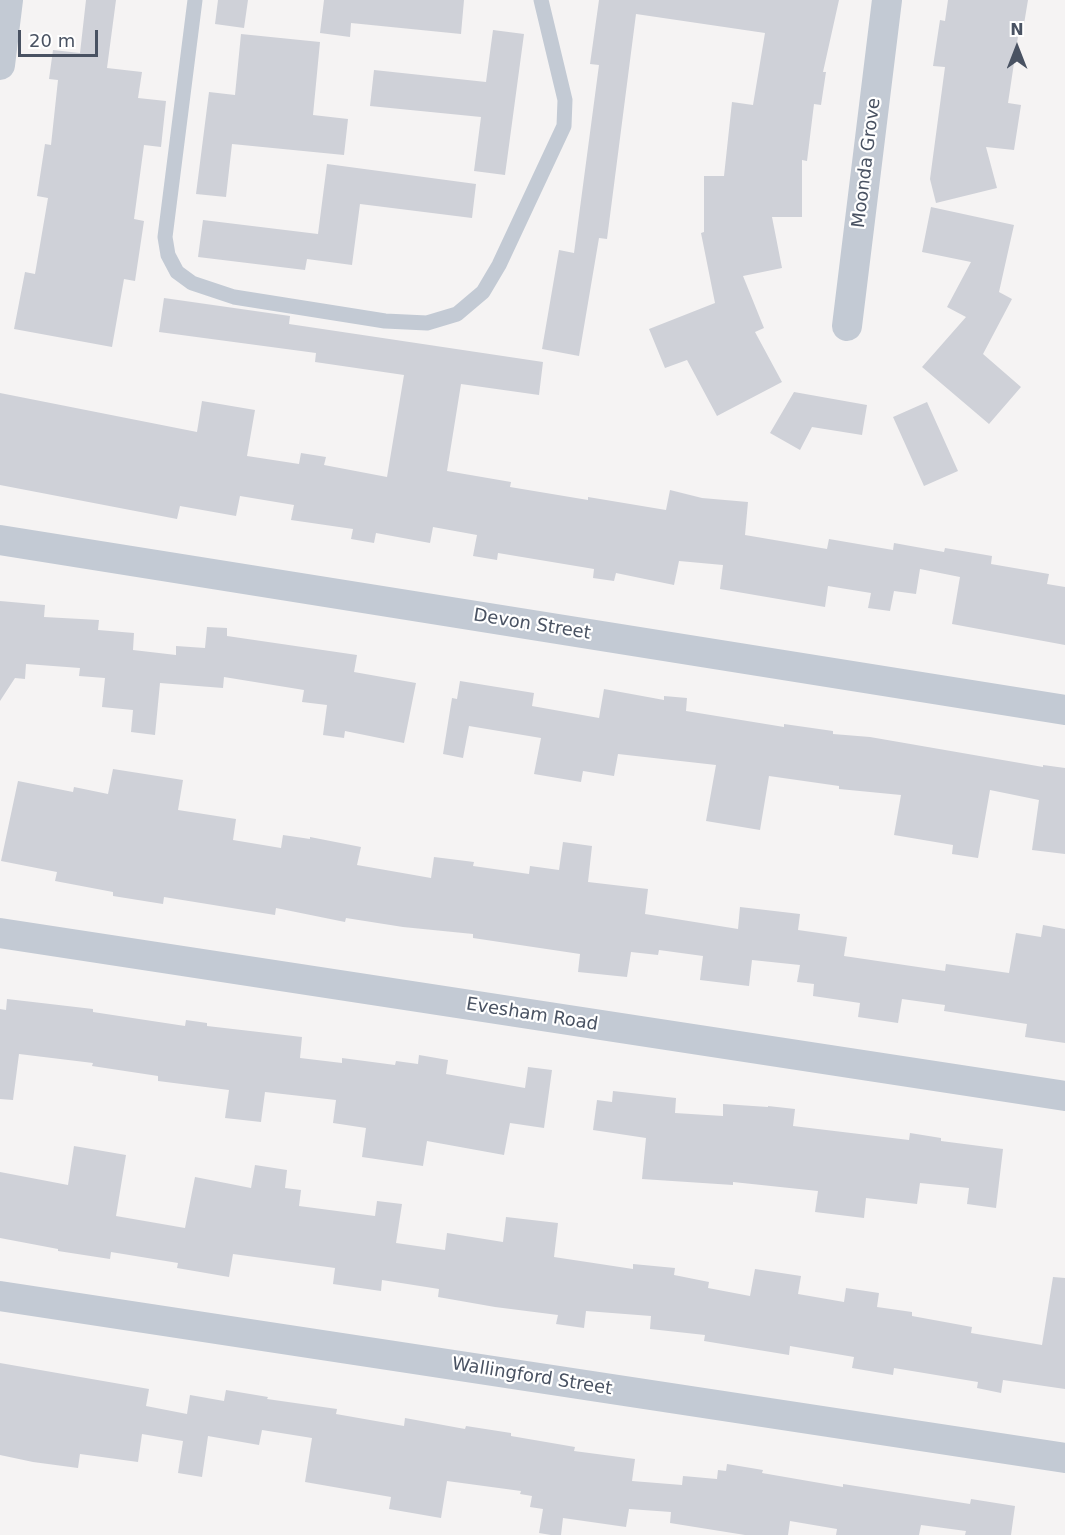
<!DOCTYPE html>
<style>
body{margin:0}
#map{position:relative;width:1065px;height:1535px;overflow:hidden;background:#f5f3f3;font-family:"DejaVu Sans",sans-serif}
canvas{display:block}
.north{position:absolute;left:987px;top:18px;width:60px;height:60px;-webkit-text-stroke:4px #fff;paint-order:stroke;rotate:0deg;font-size:16px;font-weight:700;line-height:24px;text-align:center;color:#495262}
.north::after{content:'';display:block;margin:auto;width:21px;height:27px;background:#495262;clip-path:polygon(50% 0,100% 100%,50% 72%,0 100%)}
.scale{position:absolute;left:18px;top:30px;width:80px;height:27px;box-sizing:border-box;border:3px solid #495262;border-top:0;padding-left:8px;font-size:18px;line-height:21px;white-space:nowrap;color:#495262;-webkit-text-stroke:4px #fff;paint-order:stroke}
</style>
<div id="map">
<canvas width="1065" height="1535"></canvas>
<div class="north">N</div>
<div class="scale">20 m</div>
</div>
<script>
const g = document.querySelector('canvas').getContext('2d');
g.lineJoin = 'round';
function fill(path, color) { g.fillStyle = color; g.fill(path, 'evenodd'); }
const shape = rows => new Path2D(rows.map(r => 'M' + r).join(''));
function trace(path, color, width, dash) { g.strokeStyle = color; g.lineWidth = width; g.lineCap = dash ? 'butt' : 'round'; g.setLineDash(dash || []); g.stroke(path); }
function write(font, color, halo, rows, align = 'center') {
  g.font = font + ' "DejaVu Sans",sans-serif'; g.lineWidth = 4.5; g.setLineDash([]); g.textBaseline = 'middle'; g.strokeStyle = halo; g.fillStyle = color; for (const [text, x, y, turn = 0] of rows) {
    g.save(); g.translate(x, y); g.rotate((+turn || 0) * Math.PI / 180); g.textAlign = isNaN(turn) ? turn : align; if (halo) g.strokeText(text, 0, 0); g.fillText(text, 0, 0); g.restore();
  }
}
const building = shape([
 [86,0,116,0,107,68,142,72,138,98,166,101,161,147,144,145,134,219,144,221,135,281,124,279,112,347,14,329,25,272,35,274,48,198,37,196,45,144,51,145,58,80,49,79,53,50,80,53],
 [218,0,248,0,244,28,215,24],
 [324,0,464,0,461,34,351,23,350,37,320,33],
 [599,0,839,0,823,72,826,72,821,105,814,104,807,161,802,160,802,217,772,217,782,268,743,276,764,328,755,332,782,382,717,416,687,360,665,368,649,329,715,303,701,233,704,232,704,176,724,176,732,102,753,105,765,33,636,14,607,239,599,238,579,356,542,349,559,250,574,253,599,65,590,64],
 [948,0,1028,0,1024,24,1020,23,1008,103,1021,105,1014,150,986,147,997,188,936,203,930,179,945,67,933,66,940,20,945,21],
 [493,30,524,34,505,175,474,171,481,117,370,106,374,70,486,82],
 [241,34,320,42,313,115,348,119,344,155,232,144,226,197,196,194,209,92,235,95],
 [327,164,476,184,472,218,360,204,352,265,307,259,305,270,198,257,203,220,318,234],
 [931,207,1014,225,999,292,1012,299,983,354,1021,387,989,424,922,367,966,317,947,307,971,262,922,252],
 [164,298,290,316,289,324,543,362,539,395,461,384,447,471,511,482,510,487,588,500,588,497,666,510,670,490,702,498,748,502,745,535,827,549,829,539,893,550,894,543,944,552,945,548,992,556,991,564,1049,574,1047,584,1065,587,1065,645,952,624,960,577,920,569,916,594,894,591,890,611,868,608,871,593,828,586,825,607,720,589,723,565,679,561,674,585,616,573,614,581,593,578,594,569,498,553,497,560,473,556,477,535,433,527,430,543,376,533,374,543,351,539,353,529,291,520,294,505,240,496,236,516,180,506,177,519,0,485,0,393,197,432,202,401,255,410,247,456,299,464,301,453,326,457,324,465,387,477,404,375,315,362,316,353,159,332],
 [794,392,867,405,862,435,812,427,800,450,770,433],
 [927,402,958,471,924,486,893,417],
 [0,601,45,605,44,617,99,620,98,630,134,633,133,650,176,655,176,646,205,648,207,627,227,628,227,636,357,655,354,672,416,683,404,743,345,731,344,738,323,735,327,705,302,702,304,690,224,677,223,688,160,683,155,735,131,732,133,710,102,707,105,678,79,676,80,668,26,664,25,679,15,678,0,701],
 [460,681,534,693,532,706,599,718,604,689,664,700,664,696,687,698,686,711,784,727,784,724,833,731,833,734,870,737,1043,767,1043,765,1065,768,1065,854,1032,850,1039,800,990,790,978,858,952,854,953,845,894,835,901,795,839,789,839,786,769,776,760,830,706,821,716,765,618,754,614,776,583,771,581,782,534,774,541,738,469,726,463,758,443,754,452,698,457,699],
 [113,769,183,780,178,810,236,819,233,840,281,848,283,835,310,839,310,837,361,847,357,865,431,878,434,857,474,862,473,866,529,874,530,866,559,870,563,842,592,846,588,882,648,889,645,914,738,929,740,907,800,914,798,930,847,937,844,956,945,971,946,964,1009,973,1016,933,1041,937,1043,925,1065,929,1065,1043,1025,1037,1027,1024,944,1011,945,1005,902,999,898,1023,858,1017,860,1003,813,996,814,984,797,982,800,965,752,960,749,986,700,980,703,956,659,950,658,955,631,952,627,977,578,972,580,954,473,938,473,934,403,927,346,918,345,922,276,908,275,915,164,897,163,904,113,896,113,892,55,881,57,872,1,861,18,781,73,792,74,787,108,794],
 [7,999,93,1009,93,1012,185,1026,186,1020,207,1023,207,1026,302,1037,300,1058,342,1063,342,1058,395,1065,396,1061,418,1064,419,1055,448,1060,446,1074,525,1088,528,1067,552,1070,544,1128,510,1123,504,1155,427,1141,423,1166,362,1157,366,1128,333,1123,336,1100,265,1092,261,1122,225,1118,229,1090,158,1081,158,1076,92,1066,93,1063,19,1054,13,1100,0,1099,0,1009,6,1010],
 [613,1091,676,1098,675,1113,723,1116,723,1104,768,1107,768,1106,795,1109,793,1126,909,1140,910,1133,941,1138,941,1141,1003,1149,996,1208,967,1204,969,1188,920,1183,917,1204,866,1198,864,1218,815,1212,818,1191,733,1182,733,1185,642,1179,646,1138,593,1130,597,1100,612,1102],
 [74,1146,126,1155,116,1216,185,1228,195,1177,251,1188,255,1165,287,1170,285,1188,301,1190,299,1206,375,1216,377,1201,402,1204,396,1243,445,1250,447,1233,503,1242,506,1217,558,1223,554,1257,633,1269,633,1264,675,1268,674,1275,709,1282,708,1288,750,1296,755,1269,801,1276,798,1294,844,1302,846,1288,879,1293,877,1307,912,1312,912,1316,972,1327,971,1333,1042,1345,1053,1277,1065,1278,1065,1389,1003,1380,1001,1393,977,1388,978,1382,894,1368,893,1375,852,1368,854,1357,790,1346,789,1355,704,1341,705,1335,650,1329,651,1316,586,1311,584,1328,556,1324,558,1315,495,1307,438,1297,439,1289,382,1280,381,1291,333,1284,335,1268,233,1254,229,1277,177,1268,178,1263,111,1252,110,1259,58,1251,58,1249,0,1238,0,1172,68,1185],
 [0,1363,149,1389,146,1406,187,1414,190,1395,224,1401,226,1390,268,1397,267,1399,337,1409,336,1414,404,1426,405,1418,465,1429,466,1426,511,1433,511,1436,575,1447,574,1451,635,1459,632,1481,682,1485,683,1476,717,1479,718,1470,726,1471,727,1464,763,1470,762,1473,843,1487,843,1484,970,1504,971,1499,1015,1506,1011,1535,965,1535,966,1531,921,1525,919,1535,836,1535,837,1529,790,1521,788,1535,745,1535,670,1523,671,1512,629,1509,626,1527,563,1518,561,1535,551,1535,539,1533,543,1509,530,1507,532,1496,520,1494,521,1491,447,1481,441,1518,389,1509,391,1497,305,1482,312,1438,262,1430,259,1445,208,1436,202,1477,178,1473,183,1441,142,1434,138,1462,80,1454,78,1468,33,1462,0,1455]
]);
const lane = shape([
 [195,0,165,237,168,255,177,272,192,283,234,297,385,321,427,323,457,314,483,292,499,265,564,126,565,100,541,0]
]);
const street = shape([
 [0,65,8,0],
 [847,326,887,0],
 [0,540,1065,710],
 [0,933,1065,1096],
 [0,1296,1065,1458]
]);
const streetNames = [
 ["Moonda Grove",867,163,-83],
 ["Devon Street",532,625,9],
 ["Evesham Road",532,1015,9],
 ["Wallingford Street",532,1377,9]
];
fill(building, '#cfd1d8');
trace(lane, '#c3cad4', 15);
trace(street, '#c3cad4', 30);
write('18px', '#495262', '#fff', streetNames);
</script>
